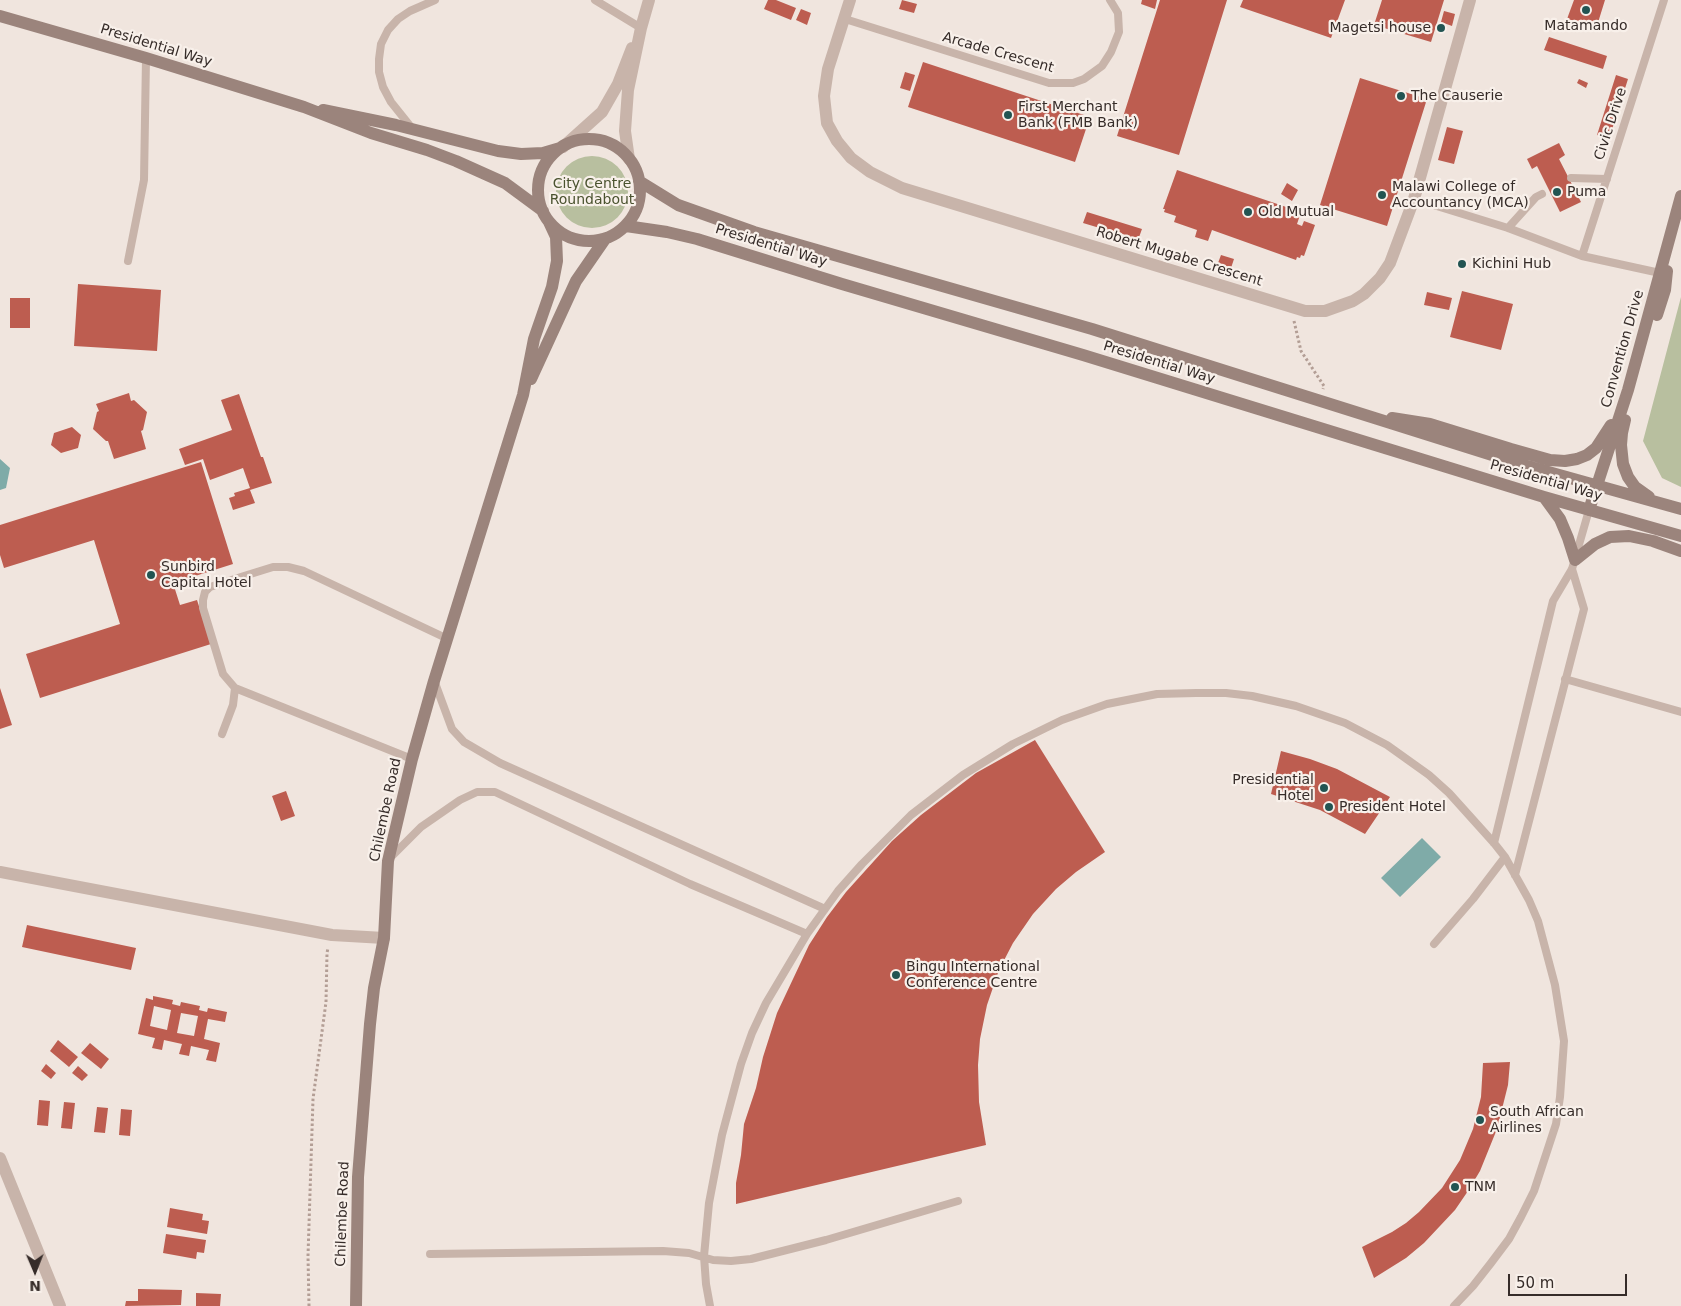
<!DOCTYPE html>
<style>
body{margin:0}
#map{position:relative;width:1681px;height:1306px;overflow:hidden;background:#f0e5de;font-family:"DejaVu Sans",sans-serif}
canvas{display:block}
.north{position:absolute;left:10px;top:1246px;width:50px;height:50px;-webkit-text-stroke:4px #f8f0ea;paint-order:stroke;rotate:179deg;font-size:14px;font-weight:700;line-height:20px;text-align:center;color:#362c29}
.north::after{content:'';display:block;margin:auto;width:18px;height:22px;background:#362c29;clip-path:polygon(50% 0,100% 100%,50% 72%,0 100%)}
.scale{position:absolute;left:1508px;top:1274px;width:119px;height:22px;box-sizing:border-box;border:2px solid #362c29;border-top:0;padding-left:6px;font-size:15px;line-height:18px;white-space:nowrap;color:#362c29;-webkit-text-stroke:4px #f8f0ea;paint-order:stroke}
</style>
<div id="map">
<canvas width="1681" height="1306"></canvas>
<div class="north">N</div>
<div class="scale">50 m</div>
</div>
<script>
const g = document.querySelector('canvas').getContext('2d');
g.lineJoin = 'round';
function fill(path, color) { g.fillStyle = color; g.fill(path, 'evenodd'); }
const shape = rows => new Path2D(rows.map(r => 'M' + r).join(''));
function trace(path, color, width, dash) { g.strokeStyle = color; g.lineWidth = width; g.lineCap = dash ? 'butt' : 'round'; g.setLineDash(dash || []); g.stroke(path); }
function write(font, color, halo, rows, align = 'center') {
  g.font = font + ' "DejaVu Sans",sans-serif'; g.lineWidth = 4.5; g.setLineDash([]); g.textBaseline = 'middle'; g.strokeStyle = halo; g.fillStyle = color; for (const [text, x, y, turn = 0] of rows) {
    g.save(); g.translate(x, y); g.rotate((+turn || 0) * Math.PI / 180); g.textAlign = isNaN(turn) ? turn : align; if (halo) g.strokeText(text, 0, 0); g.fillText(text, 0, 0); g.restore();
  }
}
const green = shape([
 '556 192a36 36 0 1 1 72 0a36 36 0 1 1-72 0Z',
 [1681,297,1681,487,1662,478,1643,441]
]);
const water = shape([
 [0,459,10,468,6,488,0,490],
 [1422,838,1441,857,1400,897,1381,878]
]);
const building = shape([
 [768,0,776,0,796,8,791,20,764,9],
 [902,0,917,4,914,13,899,9],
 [1142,0,1157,0,1155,9,1141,4],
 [1160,0,1227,0,1179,155,1117,136],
 [1243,0,1345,0,1331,38,1240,7],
 [1382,0,1444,0,1431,42,1374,25],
 [1574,0,1605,0,1596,29,1567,19],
 [801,9,811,13,807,25,796,20],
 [1444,11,1455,14,1452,26,1441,22],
 [1549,37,1607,56,1603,69,1544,50],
 [923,62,1090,117,1075,162,908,107],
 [905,72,915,75,910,91,900,88],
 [1616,75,1628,79,1609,139,1597,135],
 [1360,78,1427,99,1387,226,1320,205],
 [1579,79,1588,83,1586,88,1577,83],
 [1447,127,1463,131,1454,164,1438,160],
 [1559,143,1565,155,1559,159,1581,202,1560,212,1537,166,1532,169,1527,159],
 [1177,170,1301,212,1297,224,1302,226,1304,221,1315,225,1304,256,1301,255,1300,258,1297,257,1296,260,1212,230,1208,241,1195,237,1197,230,1174,222,1176,216,1164,212,1165,209,1163,209],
 [1287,183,1298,190,1292,201,1281,194],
 [1087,212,1142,229,1138,240,1134,239,1133,242,1128,241,1129,237,1123,234,1110,230,1110,231,1106,230,1105,233,1102,231,1103,229,1083,223],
 [1221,255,1234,259,1231,268,1218,263],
 [78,284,161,290,157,351,74,346],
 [1462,291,1513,304,1501,350,1450,337],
 [1427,292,1452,298,1449,310,1424,305],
 [10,298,30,298,30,328,10,328],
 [129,393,131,401,134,400,147,412,143,430,141,431,146,449,114,459,108,441,106,441,93,429,97,412,99,411,96,404],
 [239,394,261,457,263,457,272,483,250,490,255,503,233,510,229,498,235,496,234,493,250,488,243,468,210,480,203,459,185,465,179,449,232,430,221,400],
 [72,427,81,435,78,448,61,453,51,445,54,433],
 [201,462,233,564,173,583,180,605,197,600,211,644,40,698,26,654,120,624,94,540,4,568,0,555,0,525],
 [0,688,12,725,0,729],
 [1035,740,1105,852,1076,872,1056,889,1033,914,1013,943,999,970,987,1005,980,1039,978,1065,979,1102,986,1145,736,1204,736,1183,741,1155,744,1124,756,1088,763,1057,777,1013,809,945,827,917,846,892,892,841,921,815,976,773],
 [1281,751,1310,759,1337,769,1390,797,1365,834,1320,810,1271,794],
 [286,791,295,816,281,821,272,796],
 [27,925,136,948,131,970,22,947],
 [153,996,173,1000,172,1004,180,1006,181,1002,200,1006,199,1010,207,1012,208,1008,227,1012,225,1022,208,1019,204,1039,220,1043,216,1062,206,1060,209,1050,191,1046,189,1056,179,1054,182,1044,164,1040,162,1050,152,1048,155,1038,138,1034,146,998,153,1000],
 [154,1006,171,1010,167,1030,150,1026],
 [181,1013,198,1016,194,1036,177,1033],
 [58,1040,78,1057,69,1067,50,1051],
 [90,1043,109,1059,101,1069,81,1053],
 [1510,1062,1508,1085,1497,1129,1480,1171,1468,1191,1455,1210,1424,1243,1406,1258,1374,1278,1362,1247,1392,1232,1406,1223,1419,1212,1442,1188,1460,1160,1473,1129,1481,1097,1483,1063],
 [46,1064,56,1073,51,1079,41,1071],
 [78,1066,88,1075,82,1081,72,1073],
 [39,1100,50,1101,48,1126,37,1125],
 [64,1102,75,1103,72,1129,61,1128],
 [97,1107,108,1108,105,1133,94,1132],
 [121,1109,132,1110,130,1136,119,1135],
 [170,1208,203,1214,202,1220,209,1221,207,1234,167,1227],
 [166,1234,206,1240,204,1253,197,1252,196,1259,163,1253],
 [138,1289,182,1290,181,1305,125,1306,126,1301,138,1301],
 [196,1293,221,1294,220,1306,196,1306]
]);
const path = shape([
 [1294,321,1301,351,1324,386,1323,389],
 [309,1306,308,1256,313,1099,326,1002,327,953,328,948]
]);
const lane = shape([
 [595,0,641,28],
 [845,19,1049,83,1073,83,1084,79,1102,66,1111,52,1119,32,1118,13,1110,0],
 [411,127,391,102,383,87,379,72,379,59,381,44,388,30,398,19,410,11,435,0],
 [1571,178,1607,179],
 [1414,199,1508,228,1582,256,1660,273],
 [1508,228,1536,197,1542,194],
 [1582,256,1664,0],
 [128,261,144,180,146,58],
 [1565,679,1681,712],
 [435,683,452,729,464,742,500,763,825,909],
 [222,734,233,705,235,688],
 [412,759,235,688,223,674,203,608,203,600,205,592,210,587,244,576,273,567,288,567,304,571,448,639],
 [1494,843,1553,601,1572,569,1589,510],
 [390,858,421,827,460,800,477,792,495,792,690,884,807,934],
 [1515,875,1584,609,1572,569],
 [1434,944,1473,899,1505,857],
 [430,1254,663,1251,689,1253,713,1260,731,1261,751,1259,826,1240,958,1201],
 [710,1306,706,1284,704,1256,709,1203,722,1135,741,1064,752,1033,766,1003,807,934,838,891,862,864,911,815,963,775,1013,744,1062,720,1107,704,1157,694,1196,693,1226,693,1252,696,1296,706,1345,723,1387,745,1429,775,1449,793,1494,843,1505,857,1529,900,1538,921,1555,985,1564,1041,1560,1097,1556,1124,1534,1191,1521,1217,1509,1239,1491,1263,1473,1286,1454,1306]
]);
const street = shape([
 [850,0,828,69,824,96,827,123,837,141,851,158,870,172,902,188,1305,311,1325,311,1353,301,1364,294,1380,278,1390,263,1414,199,1470,0],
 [563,147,602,112,618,84,632,48],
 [629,159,625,131,628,90,641,28,649,0],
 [0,872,332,935,384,938],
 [0,1158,60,1306]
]);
const secondary = shape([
 [0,16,146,58,304,107,371,133,427,150,456,161,505,183,543,211],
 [323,110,396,125,498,151,521,154,543,153,560,148],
 '538 190a51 51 0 1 1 102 0a51 51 0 1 1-102 0Z',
 [639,181,678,205,754,232,1092,329,1527,466,1681,509],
 [626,226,667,232,697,239,842,284,1083,355,1544,497,1681,536],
 [1657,315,1665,290,1667,271],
 [531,379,576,281,605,239],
 [1392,418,1430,424,1511,449,1550,460,1565,461,1577,459,1587,455,1596,448,1611,425],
 [1625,420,1622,433,1621,445,1623,464,1628,477,1635,487,1649,497],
 [1544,497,1560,519,1568,538,1575,560,1595,544,1610,537,1629,536,1653,541,1681,551],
 [1589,510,1628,390,1681,196],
 [356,1306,358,1177,370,1024,374,988,384,938,388,861,412,759,434,681,523,395,534,339,552,287,557,261,556,237,549,222]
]);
const markers = [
 [1586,10,5,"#225452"],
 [1441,28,5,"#225452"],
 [1401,96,5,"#225452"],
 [1008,115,5,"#225452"],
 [1557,192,5,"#225452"],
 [1382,195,5,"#225452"],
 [1248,212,5,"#225452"],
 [1462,264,5,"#225452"],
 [151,575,5,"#225452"],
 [1324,788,5,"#225452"],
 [1329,807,5,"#225452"],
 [896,975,5,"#225452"],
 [1480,1120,5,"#225452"],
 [1455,1187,5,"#225452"]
];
const poiNames = [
 ["Matamando",1586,26,"center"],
 ["Magetsi house",1431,28,"right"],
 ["The Causerie",1411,96],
 ["First Merchant",1018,107],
 ["Bank (FMB Bank)",1018,123],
 ["Malawi College of",1392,187],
 ["Accountancy (MCA)",1392,203],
 ["Puma",1567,192],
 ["Old Mutual",1258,212],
 ["Kichini Hub",1472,264],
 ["Sunbird",161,567],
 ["Capital Hotel",161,583],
 ["Presidential",1314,780,"right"],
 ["Hotel",1314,796,"right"],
 ["President Hotel",1339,807],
 ["Bingu International",906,967],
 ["Conference Centre",906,983],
 ["South African",1490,1112],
 ["Airlines",1490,1128],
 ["TNM",1465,1187]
];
const streetNames = [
 ["Presidential Way",156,46,17],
 ["Arcade Crescent",998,53,16],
 ["Civic Drive",1611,124,-72],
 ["Presidential Way",771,246,17],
 ["Robert Mugabe Crescent",1179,257,17],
 ["Convention Drive",1623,349,-74],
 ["Presidential Way",1159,363,17],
 ["Presidential Way",1546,481,16],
 ["Chilembe Road",386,810,-78],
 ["Chilembe Road",343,1214,-88]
];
const parkNames = [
 ["City Centre",592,184],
 ["Roundabout",592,200]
];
fill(green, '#b8bf9f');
fill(water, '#7faba8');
fill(building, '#bd5d50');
trace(path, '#b39e95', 3, [2.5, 2.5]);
trace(lane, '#c8b4aa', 8);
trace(street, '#c8b4aa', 12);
trace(secondary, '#9b847c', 12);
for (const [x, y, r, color] of markers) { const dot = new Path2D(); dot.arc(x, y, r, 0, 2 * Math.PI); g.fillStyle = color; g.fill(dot); trace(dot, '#f8f0ea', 2); }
write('14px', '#362c29', '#f8f0ea', poiNames, 'left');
write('14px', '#362c29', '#f8f0ea', streetNames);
write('14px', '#4a522f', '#f8f0ea', parkNames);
</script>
